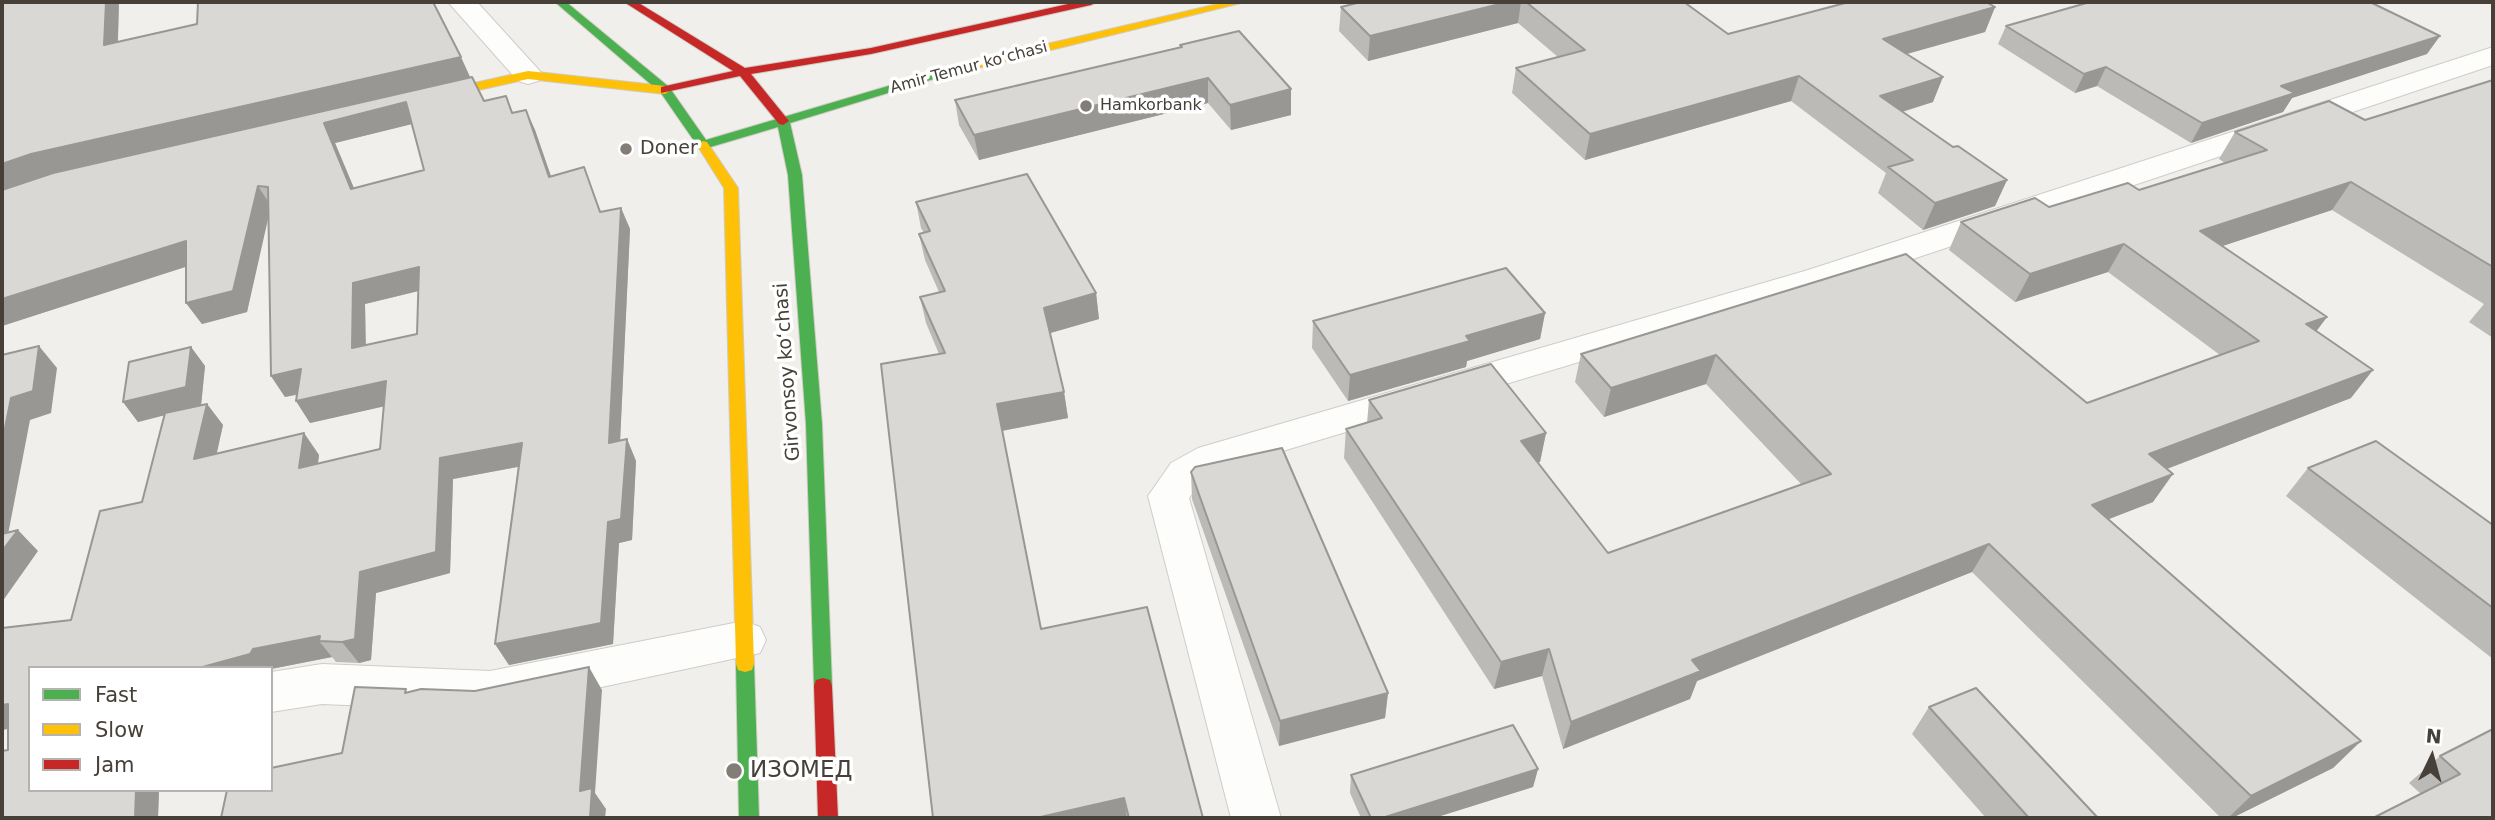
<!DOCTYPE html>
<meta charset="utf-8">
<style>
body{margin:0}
#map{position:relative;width:2495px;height:820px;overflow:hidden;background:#f1efeb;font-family:"DejaVu Sans",sans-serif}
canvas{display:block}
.frame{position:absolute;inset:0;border:4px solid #464038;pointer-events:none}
.legend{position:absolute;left:28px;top:666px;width:245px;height:126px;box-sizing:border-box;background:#fff;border:2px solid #b5b3af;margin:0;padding:9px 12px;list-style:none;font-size:21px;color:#464038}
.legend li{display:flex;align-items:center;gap:14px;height:35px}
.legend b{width:35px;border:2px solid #b5b3af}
.north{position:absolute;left:2397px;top:722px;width:70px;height:70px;-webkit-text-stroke:5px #fff;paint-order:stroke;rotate:5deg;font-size:19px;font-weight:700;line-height:28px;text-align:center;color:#464038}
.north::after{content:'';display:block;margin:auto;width:24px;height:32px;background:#464038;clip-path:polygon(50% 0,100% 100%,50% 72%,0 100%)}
</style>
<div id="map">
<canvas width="2495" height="820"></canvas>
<div class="frame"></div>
<ul class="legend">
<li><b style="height:9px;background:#4caf50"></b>Fast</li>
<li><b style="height:9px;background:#ffc107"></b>Slow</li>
<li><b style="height:9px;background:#c62828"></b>Jam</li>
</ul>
<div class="north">N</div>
</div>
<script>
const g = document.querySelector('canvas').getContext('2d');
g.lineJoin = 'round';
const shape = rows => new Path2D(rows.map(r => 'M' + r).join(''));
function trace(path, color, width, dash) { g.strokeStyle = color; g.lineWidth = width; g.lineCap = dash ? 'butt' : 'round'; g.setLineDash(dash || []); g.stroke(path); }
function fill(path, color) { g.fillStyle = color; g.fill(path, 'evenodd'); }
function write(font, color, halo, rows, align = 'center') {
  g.font = font + ' "DejaVu Sans",sans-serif'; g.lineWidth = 7; g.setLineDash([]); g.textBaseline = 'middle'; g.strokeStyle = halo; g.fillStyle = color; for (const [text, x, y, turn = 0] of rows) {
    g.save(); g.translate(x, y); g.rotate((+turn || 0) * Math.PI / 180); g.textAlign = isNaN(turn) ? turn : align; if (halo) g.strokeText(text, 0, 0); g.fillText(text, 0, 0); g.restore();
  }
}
const street = shape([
 [448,2,477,2,538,69,543,75,538,81,528,84,518,81,448,2],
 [2493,47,2493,65,1832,286,1226,468,1199,485,1189,498,1281,818,1231,818,1148,496,1171,463,1198,448,1808,270,2493,47],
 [744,621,760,627,766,640,760,653,490,711,322,704,271,712,271,672,322,664,490,671,744,621]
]);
const fast = shape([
 [555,2,566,2,669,87,706,140,966,63,970,62,976,66,790,123,802,175,822,424,832,686,830,692,823,694,816,692,814,686,806,424,788,175,778,127,707,148,699,148,661,93,555,2],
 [745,656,752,658,754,664,759,818,739,818,736,664,738,658,745,656]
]);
const slow = shape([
 [1226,2,1245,2,970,70,964,66,970,62,1226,2],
 [528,71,665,86,671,90,665,94,528,79,425,102,419,98,425,94,528,71],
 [703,141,707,142,738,188,754,664,752,670,745,672,738,670,736,664,724,188,697,145,703,141]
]);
const jam = shape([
 [624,2,637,2,745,68,871,48,1077,2,1097,2,1091,5,871,54,751,74,789,121,783,125,779,124,740,76,661,93,661,87,733,71,624,2],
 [823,678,830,680,832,686,838,818,818,818,814,686,816,680,823,678]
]);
const wall = shape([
 [2,2,119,2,118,42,197,24,198,2,433,2,470,77,91,164,472,77,484,101,506,96,513,113,526,110,535,130,551,176,584,167,601,212,621,208,630,229,620,441,627,439,636,461,632,540,619,543,613,644,509,665,495,644,518,467,453,479,450,573,376,593,371,660,359,663,336,662,332,657,271,669,271,668,30,668,30,790,159,790,158,818,2,818,2,751,8,750,8,729,2,730,2,628,71,620,100,511,142,502,164,415,138,422,123,402,129,362,191,347,205,366,201,405,207,404,223,425,216,453,304,433,319,455,318,464,380,449,384,406,310,423,296,401,297,395,285,397,271,376,268,216,247,312,202,324,186,303,186,266,2,326],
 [412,124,424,170,354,188,335,143],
 [418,291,417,334,366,345,365,304],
 [1361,2,1684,2,1728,34,1995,7,1985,32,1907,54,1933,102,1903,112,1953,147,2007,180,1995,206,1923,230,1878,193,1886,173,1791,101,1585,160,1512,93,1516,68,1558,57,1518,23,1368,61,1339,31,1341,7],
 [2006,26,2427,54,2292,98,2283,112,2191,143,2097,86,2075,93,1998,44],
 [1180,45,1291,89,1291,115,1231,130,1208,103,979,160,959,125,955,100,1180,47],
 [2493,80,2493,338,2469,322,2484,304,2332,210,2222,246,2327,317,2316,331,2351,398,2167,469,2153,502,2108,519,2361,741,2333,768,2232,818,2221,818,1972,572,1697,681,1690,699,1563,749,1542,676,1494,689,1344,458,1346,429,1367,423,1369,400,1546,433,1540,462,1538,462,1608,553,1801,484,1706,384,1604,417,1575,382,1581,354,1906,254,2087,403,2220,355,2108,272,2015,302,1949,250,1961,222,2049,207,2139,190,2225,163,2219,159,2235,132,2365,120],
 [916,202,1096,293,1099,319,1050,333,1064,392,1068,418,1002,431,1041,629,1203,818,933,818,939,354,926,323,920,297,939,292,925,260,919,234,924,233,921,228],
 [1545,313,1540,339,1467,361,1466,367,1348,401,1312,348,1313,321],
 [2308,468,2493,525,2493,659,2286,496],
 [1191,472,1388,693,1385,718,1279,746,1192,499],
 [1929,707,2098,818,1986,818,1912,734],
 [2493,729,2493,818,2421,794,2409,783,2440,756],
 [1538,769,1533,787,1434,818,1361,818,1350,793,1351,775]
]);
const shadedWall = shape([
 [106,2,119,2,117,65,104,45],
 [1508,2,1521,2,1518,23,1368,61,1370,36],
 [1995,7,1985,32,1874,63,1883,39],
 [2440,36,2427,54,2292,98,2283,112,2191,143,2202,123,2281,86],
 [461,57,470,77,46,175,2,190,2,164,31,154],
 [2106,67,2097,86,2075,93,2084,74],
 [1799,76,1791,101,1585,160,1590,134],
 [1943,77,1933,102,1871,121,1880,96],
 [1208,78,1208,103,979,160,974,135],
 [1291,89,1291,115,1231,130,1230,105],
 [406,102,416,123,335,143,363,210,351,189,324,123],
 [526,110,535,130,558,197,549,177],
 [2007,180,1995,206,1923,230,1935,203],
 [2351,182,2332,210,2183,259,2200,231],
 [258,186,271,206,247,312,202,324,186,303],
 [621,208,630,229,619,464,609,443],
 [186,241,201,262,2,326,2,299],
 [2124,244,2108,272,2015,302,2030,274],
 [419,267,431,288,365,304,366,369,352,348,353,283],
 [1096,293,1099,319,1047,334,1044,308],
 [1545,313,1540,339,1467,361,1466,367,1348,401,1350,375,1466,336],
 [2327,317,2306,345,2306,324],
 [39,346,57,368,51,413,30,420,6,545,18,530,38,551,2,602,2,443,11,398],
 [191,347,205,366,201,406,138,422,123,402],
 [1716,355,1706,384,1604,417,1611,388],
 [301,369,315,390,285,397,271,376],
 [2373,370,2351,398,2130,483,2149,454],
 [386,381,399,403,310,423,296,401],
 [1064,392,1068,418,1001,431,997,404],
 [207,404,223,425,211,480,194,459],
 [304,433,319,455,314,489,299,468],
 [1546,433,1540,462,1515,470,1521,441],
 [627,439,636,461,632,540,619,543,613,644,509,665,495,644,608,522],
 [522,443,533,464,453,479,450,573,376,593,371,660,359,663,342,642,360,572,440,458],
 [2173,474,2153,502,2073,533,2092,505],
 [1989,544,1972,572,1697,681,1690,699,1563,749,1571,722,1692,660],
 [320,636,319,641,332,657,271,669,271,668,199,668,253,649],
 [1549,649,1542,676,1494,689,1501,662],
 [589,667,602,690,595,793,606,809,605,818,590,818,580,791],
 [1388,693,1385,718,1279,746,1280,721],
 [8,704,30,724,2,730,2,705],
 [2361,741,2333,768,2232,818,2228,818,2251,796],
 [1538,769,1533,787,1434,818,1382,818],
 [136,790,159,790,158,818,135,818],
 [1124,798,1127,818,1036,818]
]);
const building = shape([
 [2,2,106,2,104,45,197,24,198,2,433,2,461,57,31,154,2,164,2,2],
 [1361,2,1508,2,1370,36,1341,7,1361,2],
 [1526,2,1684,2,1728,34,1849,2,1986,2,1995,7,1883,39,1943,77,1880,96,1953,147,1958,146,2007,180,1935,203,1888,167,1913,160,1799,76,1590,134,1516,68,1585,50,1526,2],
 [2090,2,2370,2,2440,36,2281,86,2295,93,2202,123,2106,67,2084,74,2006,26,2090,2],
 [1239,31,1291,89,1230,105,1208,78,974,135,955,100,1182,47,1180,45,1239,31],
 [472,77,484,101,506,96,512,113,526,110,549,177,584,167,600,212,621,208,609,443,627,439,621,519,608,522,601,623,495,644,522,443,440,458,436,552,360,572,355,639,342,642,319,641,320,636,253,649,250,654,199,668,30,668,30,790,136,790,135,818,2,818,2,751,8,750,8,704,2,705,2,628,71,620,100,511,142,502,165,413,207,404,194,459,304,433,299,468,380,449,386,381,296,401,301,369,271,376,268,187,258,186,233,291,186,303,186,241,2,299,2,190,53,173,472,77],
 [406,102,424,170,351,189,324,123,406,102],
 [419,267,417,334,352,348,353,283,419,267],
 [2493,80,2493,267,2351,182,2200,231,2327,317,2306,324,2373,370,2149,454,2173,474,2092,505,2361,741,2251,796,1989,544,1692,660,1701,671,1571,722,1549,649,1501,662,1346,429,1382,418,1369,400,1491,364,1546,433,1521,441,1608,553,1831,474,1716,355,1611,388,1581,354,1906,254,2087,403,2259,341,2124,244,2030,274,1961,222,2035,198,2049,207,2128,183,2139,190,2267,150,2235,132,2329,101,2365,120,2493,80],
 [1027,174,1096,293,1044,308,1064,392,997,404,1041,629,1147,607,1203,818,1129,818,1124,798,1036,818,933,818,881,364,945,353,920,297,945,291,919,234,930,231,916,202,1027,174],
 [1506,268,1545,313,1466,336,1470,341,1350,375,1313,321,1506,268],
 [39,346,33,391,11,398,2,443,2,355,39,346],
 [191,347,186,387,123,402,129,362,191,347],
 [2376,441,2493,525,2493,608,2308,468,2376,441],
 [1282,448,1388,693,1280,721,1191,472,1195,467,1282,448],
 [18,530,2,551,2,534,18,530],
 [589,667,580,791,592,788,590,818,221,818,227,790,271,790,271,768,342,753,355,687,406,689,405,693,421,689,475,691,589,667],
 [1976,688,2098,818,2029,818,1929,707,1976,688],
 [1513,725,1538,769,1382,818,1371,818,1351,775,1513,725],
 [2493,729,2493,818,2373,818,2460,774,2440,756,2493,729]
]);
const markers = [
 [1086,106,7,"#827d77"],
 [626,149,7,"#827d77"],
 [734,771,9,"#827d77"]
];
const farStreetnames = [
 ["Amir Temur koʻchasi",969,68,-15]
];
const farPoinames = [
 ["Hamkorbank",1100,106]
];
const poiNames = [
 ["Doner",640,149]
];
const streetNames = [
 ["Girvonsoy koʻchasi",788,372,-94]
];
const nearPoinames = [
 ["ИЗОМЕД",750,771]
];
trace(street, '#cfcdc9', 2);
trace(fast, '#cfcbc3', 2);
trace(slow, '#cfcbc3', 2);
trace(jam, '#cfcbc3', 2);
fill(street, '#fdfdfc');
fill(fast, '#4caf50');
fill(slow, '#ffc107');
fill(jam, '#c62828');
fill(wall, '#bbbab6');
fill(shadedWall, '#999794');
fill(building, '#dad8d4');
trace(building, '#999794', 2);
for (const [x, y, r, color] of markers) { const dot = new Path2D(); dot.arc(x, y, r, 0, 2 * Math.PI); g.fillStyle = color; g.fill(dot); trace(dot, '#fff', 2.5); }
write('16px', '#464038', '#fff', farStreetnames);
write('16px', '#464038', '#fff', farPoinames, 'left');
write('19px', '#464038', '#fff', poiNames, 'left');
write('19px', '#464038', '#fff', streetNames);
write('23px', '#464038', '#fff', nearPoinames, 'left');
</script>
